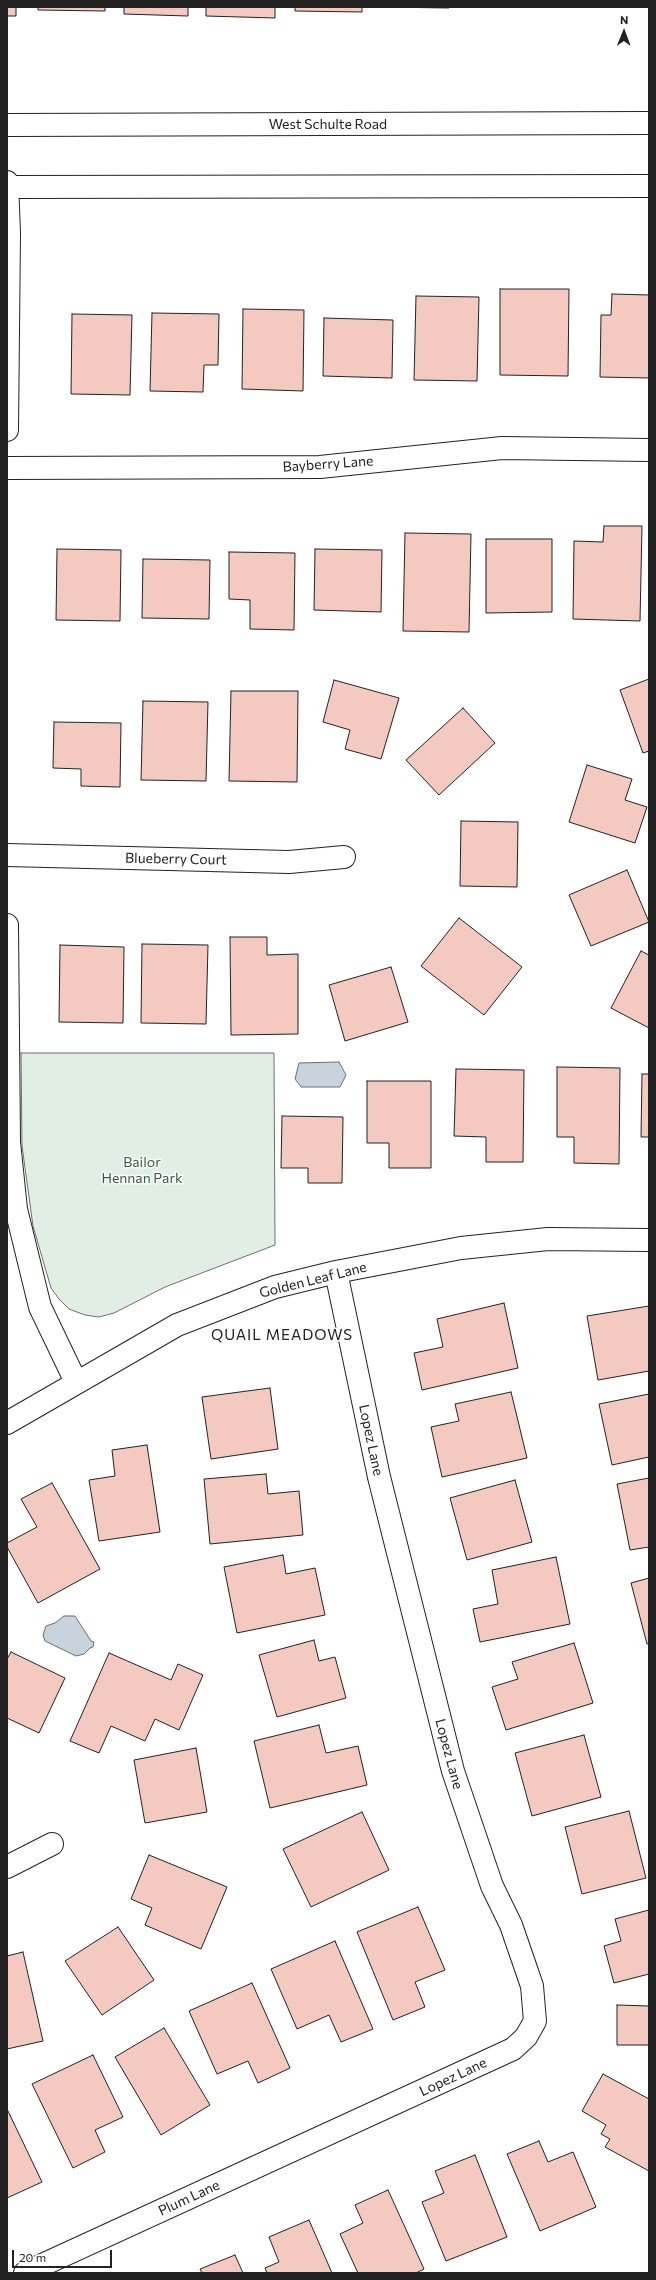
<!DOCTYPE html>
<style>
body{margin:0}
#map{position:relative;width:656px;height:2280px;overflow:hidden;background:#fff;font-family:Commissioner,sans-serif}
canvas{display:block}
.frame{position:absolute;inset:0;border:8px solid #222;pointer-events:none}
.north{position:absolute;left:604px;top:12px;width:40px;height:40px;-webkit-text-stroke:3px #fff;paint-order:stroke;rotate:1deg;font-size:11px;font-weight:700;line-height:16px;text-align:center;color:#222}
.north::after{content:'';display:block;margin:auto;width:14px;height:18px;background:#222;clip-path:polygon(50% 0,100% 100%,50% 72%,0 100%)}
.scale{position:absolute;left:12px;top:2250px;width:100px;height:18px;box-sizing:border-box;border:2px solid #222;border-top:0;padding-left:5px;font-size:12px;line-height:14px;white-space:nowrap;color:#222;-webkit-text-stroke:3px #fff;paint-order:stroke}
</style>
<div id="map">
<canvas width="656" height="2280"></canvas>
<div class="frame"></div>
<div class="north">N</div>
<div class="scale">20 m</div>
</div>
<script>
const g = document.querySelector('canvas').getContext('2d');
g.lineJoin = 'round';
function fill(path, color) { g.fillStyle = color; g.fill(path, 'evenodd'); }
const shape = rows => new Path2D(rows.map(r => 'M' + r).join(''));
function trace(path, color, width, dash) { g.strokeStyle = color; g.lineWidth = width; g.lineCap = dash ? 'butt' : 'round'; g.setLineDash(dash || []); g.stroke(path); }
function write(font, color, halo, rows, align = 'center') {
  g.font = font + ' Commissioner,sans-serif'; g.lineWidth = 3; g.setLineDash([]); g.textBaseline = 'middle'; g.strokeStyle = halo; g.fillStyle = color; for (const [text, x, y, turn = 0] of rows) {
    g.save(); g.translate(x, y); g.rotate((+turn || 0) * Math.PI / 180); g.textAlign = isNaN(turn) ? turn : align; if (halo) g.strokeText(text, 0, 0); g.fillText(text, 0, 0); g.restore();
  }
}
const green = shape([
 [21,1053,274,1053,275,1245,165,1287,114,1313,99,1317,85,1315,69,1309,59,1299,51,1288,33,1226,22,1146,21,1053]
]);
const water = shape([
 [339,1062,346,1075,340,1087,301,1087,295,1079,299,1063,339,1062],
 [64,1616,75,1616,91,1641,94,1642,93,1647,90,1648,84,1654,76,1656,45,1641,43,1635,46,1626,55,1623,64,1616]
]);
const building = shape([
 [7,7,16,7,16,16,7,16,7,7],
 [38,7,105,7,105,11,38,10,38,7],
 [124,7,188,7,188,16,124,14,124,7],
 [206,7,275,7,275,18,206,16,206,7],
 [295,7,362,7,362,12,295,11,295,7],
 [383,7,449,7,449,8,383,7],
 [500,289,569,289,568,376,500,375,500,289],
 [612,294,649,295,649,378,600,377,601,315,611,315,612,294],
 [416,296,479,297,477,381,414,380,416,296],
 [243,309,304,310,303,391,242,389,243,309],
 [152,313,219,314,218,365,204,365,203,392,150,391,152,313],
 [72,314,132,315,130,395,71,394,72,314],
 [324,318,393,320,392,378,323,376,324,318],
 [604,526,642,526,640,621,573,619,574,541,603,542,604,526],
 [405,533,471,534,469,632,403,631,405,533],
 [486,539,552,539,552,612,486,613,486,539],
 [57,549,121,550,120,621,56,620,57,549],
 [315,549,382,550,381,612,314,610,315,549],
 [229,552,295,553,294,630,250,629,250,600,229,599,229,552],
 [143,559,210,560,209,619,142,618,143,559],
 [649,679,649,751,643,753,620,690,649,679],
 [334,680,399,698,381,759,345,749,350,730,323,722,334,680],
 [231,691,298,691,297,782,229,781,231,691],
 [143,701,208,702,206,781,141,780,143,701],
 [463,708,495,743,439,795,406,760,463,708],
 [54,722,121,723,120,787,81,786,81,769,53,768,54,722],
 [587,765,632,779,625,800,647,807,635,843,569,822,587,765],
 [461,821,518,822,517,887,460,886,461,821],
 [627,870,649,922,591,946,569,895,627,870],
 [459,918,522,967,484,1015,421,966,459,918],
 [230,937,267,937,267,955,298,954,298,1034,231,1035,230,937],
 [142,944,208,945,206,1024,141,1023,142,944],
 [60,945,124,947,123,1023,59,1022,60,945],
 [641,951,649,955,649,1028,611,1008,641,951],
 [391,967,408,1022,345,1041,329,985,391,967],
 [557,1067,620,1068,619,1164,574,1163,574,1137,557,1137,557,1067],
 [456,1069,524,1070,523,1162,486,1162,486,1137,454,1136,456,1069],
 [642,1074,649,1074,649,1137,641,1137,642,1074],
 [367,1081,431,1081,431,1168,389,1168,389,1143,367,1143,367,1081],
 [282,1116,343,1117,342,1183,308,1183,308,1168,281,1168,282,1116],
 [504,1303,518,1368,422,1390,414,1353,443,1347,437,1319,504,1303],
 [649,1306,649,1371,598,1380,587,1316,649,1306],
 [270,1388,278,1449,211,1459,202,1397,270,1388],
 [511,1392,527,1458,442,1477,431,1427,459,1421,455,1404,511,1392],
 [649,1394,649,1457,612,1465,599,1404,649,1394],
 [147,1445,160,1532,99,1541,89,1480,115,1476,112,1450,147,1445],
 [266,1474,268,1494,299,1491,303,1535,210,1544,204,1479,266,1474],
 [649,1478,649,1547,630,1550,617,1484,649,1478],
 [515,1480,532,1542,467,1560,450,1498,515,1480],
 [52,1483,100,1569,38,1603,7,1547,7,1543,37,1527,21,1499,52,1483],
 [283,1555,286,1574,315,1568,325,1615,237,1633,224,1567,283,1555],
 [556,1557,570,1624,480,1642,473,1609,498,1604,492,1570,556,1557],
 [649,1578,649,1644,647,1644,631,1583,649,1578],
 [314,1640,319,1661,335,1657,346,1698,277,1717,259,1655,314,1640],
 [574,1643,593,1703,506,1730,492,1687,518,1679,512,1662,574,1643],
 [11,1652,65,1678,39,1733,7,1718,7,1659,11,1652],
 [109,1653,171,1680,178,1664,203,1675,179,1730,155,1719,145,1741,111,1726,99,1753,70,1741,109,1653],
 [319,1725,326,1753,358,1746,367,1785,270,1808,254,1741,319,1725],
 [584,1735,601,1797,532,1816,515,1753,584,1735],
 [196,1748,207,1812,145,1823,134,1760,196,1748],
 [629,1811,646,1878,582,1894,565,1827,629,1811],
 [362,1812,389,1870,311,1907,283,1849,362,1812],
 [149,1855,227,1887,201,1949,145,1925,152,1908,131,1899,149,1855],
 [418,1907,445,1970,415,1982,425,2007,393,2020,357,1932,418,1907],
 [649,1910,649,1974,614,1983,604,1946,621,1941,615,1919,649,1910],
 [118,1927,154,1980,102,2015,65,1961,118,1927],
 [335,1941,373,2029,341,2042,329,2015,297,2029,271,1969,335,1941],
 [23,1952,43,2041,7,2049,7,1956,23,1952],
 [252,1983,290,2068,258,2083,248,2061,217,2074,189,2011,252,1983],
 [617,2005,649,2006,649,2045,617,2045,617,2005],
 [164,2028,210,2105,161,2135,115,2057,164,2028],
 [93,2055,123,2117,95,2130,105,2152,73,2168,32,2084,93,2055],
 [603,2074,649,2099,649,2171,605,2147,610,2139,601,2134,606,2125,582,2111,603,2074],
 [7,2109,42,2182,7,2198,7,2109],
 [539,2141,548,2162,573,2152,596,2207,540,2231,507,2154,539,2141],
 [475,2155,507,2237,446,2261,422,2202,444,2193,435,2171,475,2155],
 [388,2190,424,2269,416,2273,358,2273,340,2234,363,2223,355,2205,388,2190],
 [309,2220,332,2273,267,2273,265,2268,279,2262,269,2237,309,2220],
 [235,2255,243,2273,202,2273,200,2269,235,2255]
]);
const street = shape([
 [7,182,9,233,7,430],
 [7,468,320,467,502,448,649,450],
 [7,855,289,862,344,857],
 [7,925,9,1142,16,1209,40,1307,76,1382],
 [7,1423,177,1325,275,1287,336,1272,461,1248,548,1239,649,1240],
 [7,1867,52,1844],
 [25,2273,513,2049,526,2037,535,2021,532,1986,511,1925,492,1886,453,1771,379,1477,336,1272]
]);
const secondary = shape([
 [7,125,649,123],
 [7,187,649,186]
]);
const streetNames = [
 ["West Schulte Road",328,124],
 ["Bayberry Lane",328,464,-4],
 ["Blueberry Court",176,859,1],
 ["Golden Leaf Lane",313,1280,-14],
 ["Lopez Lane",371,1440,78],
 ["Lopez Lane",449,1754,75],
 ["Lopez Lane",453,2077,-25],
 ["Plum Lane",189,2198,-25]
];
const parkNames = [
 ["Bailor",142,1162],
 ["Hennan Park",142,1178]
];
const neighbourhoodNames = [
 ["QUAIL MEADOWS",282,1335]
];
fill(green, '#e0efe3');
trace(green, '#6f6f6f', 1);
fill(water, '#c7d3dd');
trace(water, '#6f6f6f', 1);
fill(building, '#f3c9c0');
trace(building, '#222', 1);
trace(street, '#222', 24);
trace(secondary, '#222', 24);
trace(street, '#fff', 22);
trace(secondary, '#fff', 22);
write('14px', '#222', '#fff', streetNames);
write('14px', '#2f5e38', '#fff', parkNames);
g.letterSpacing = '1px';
write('15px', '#222', '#fff', neighbourhoodNames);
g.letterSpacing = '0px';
</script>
